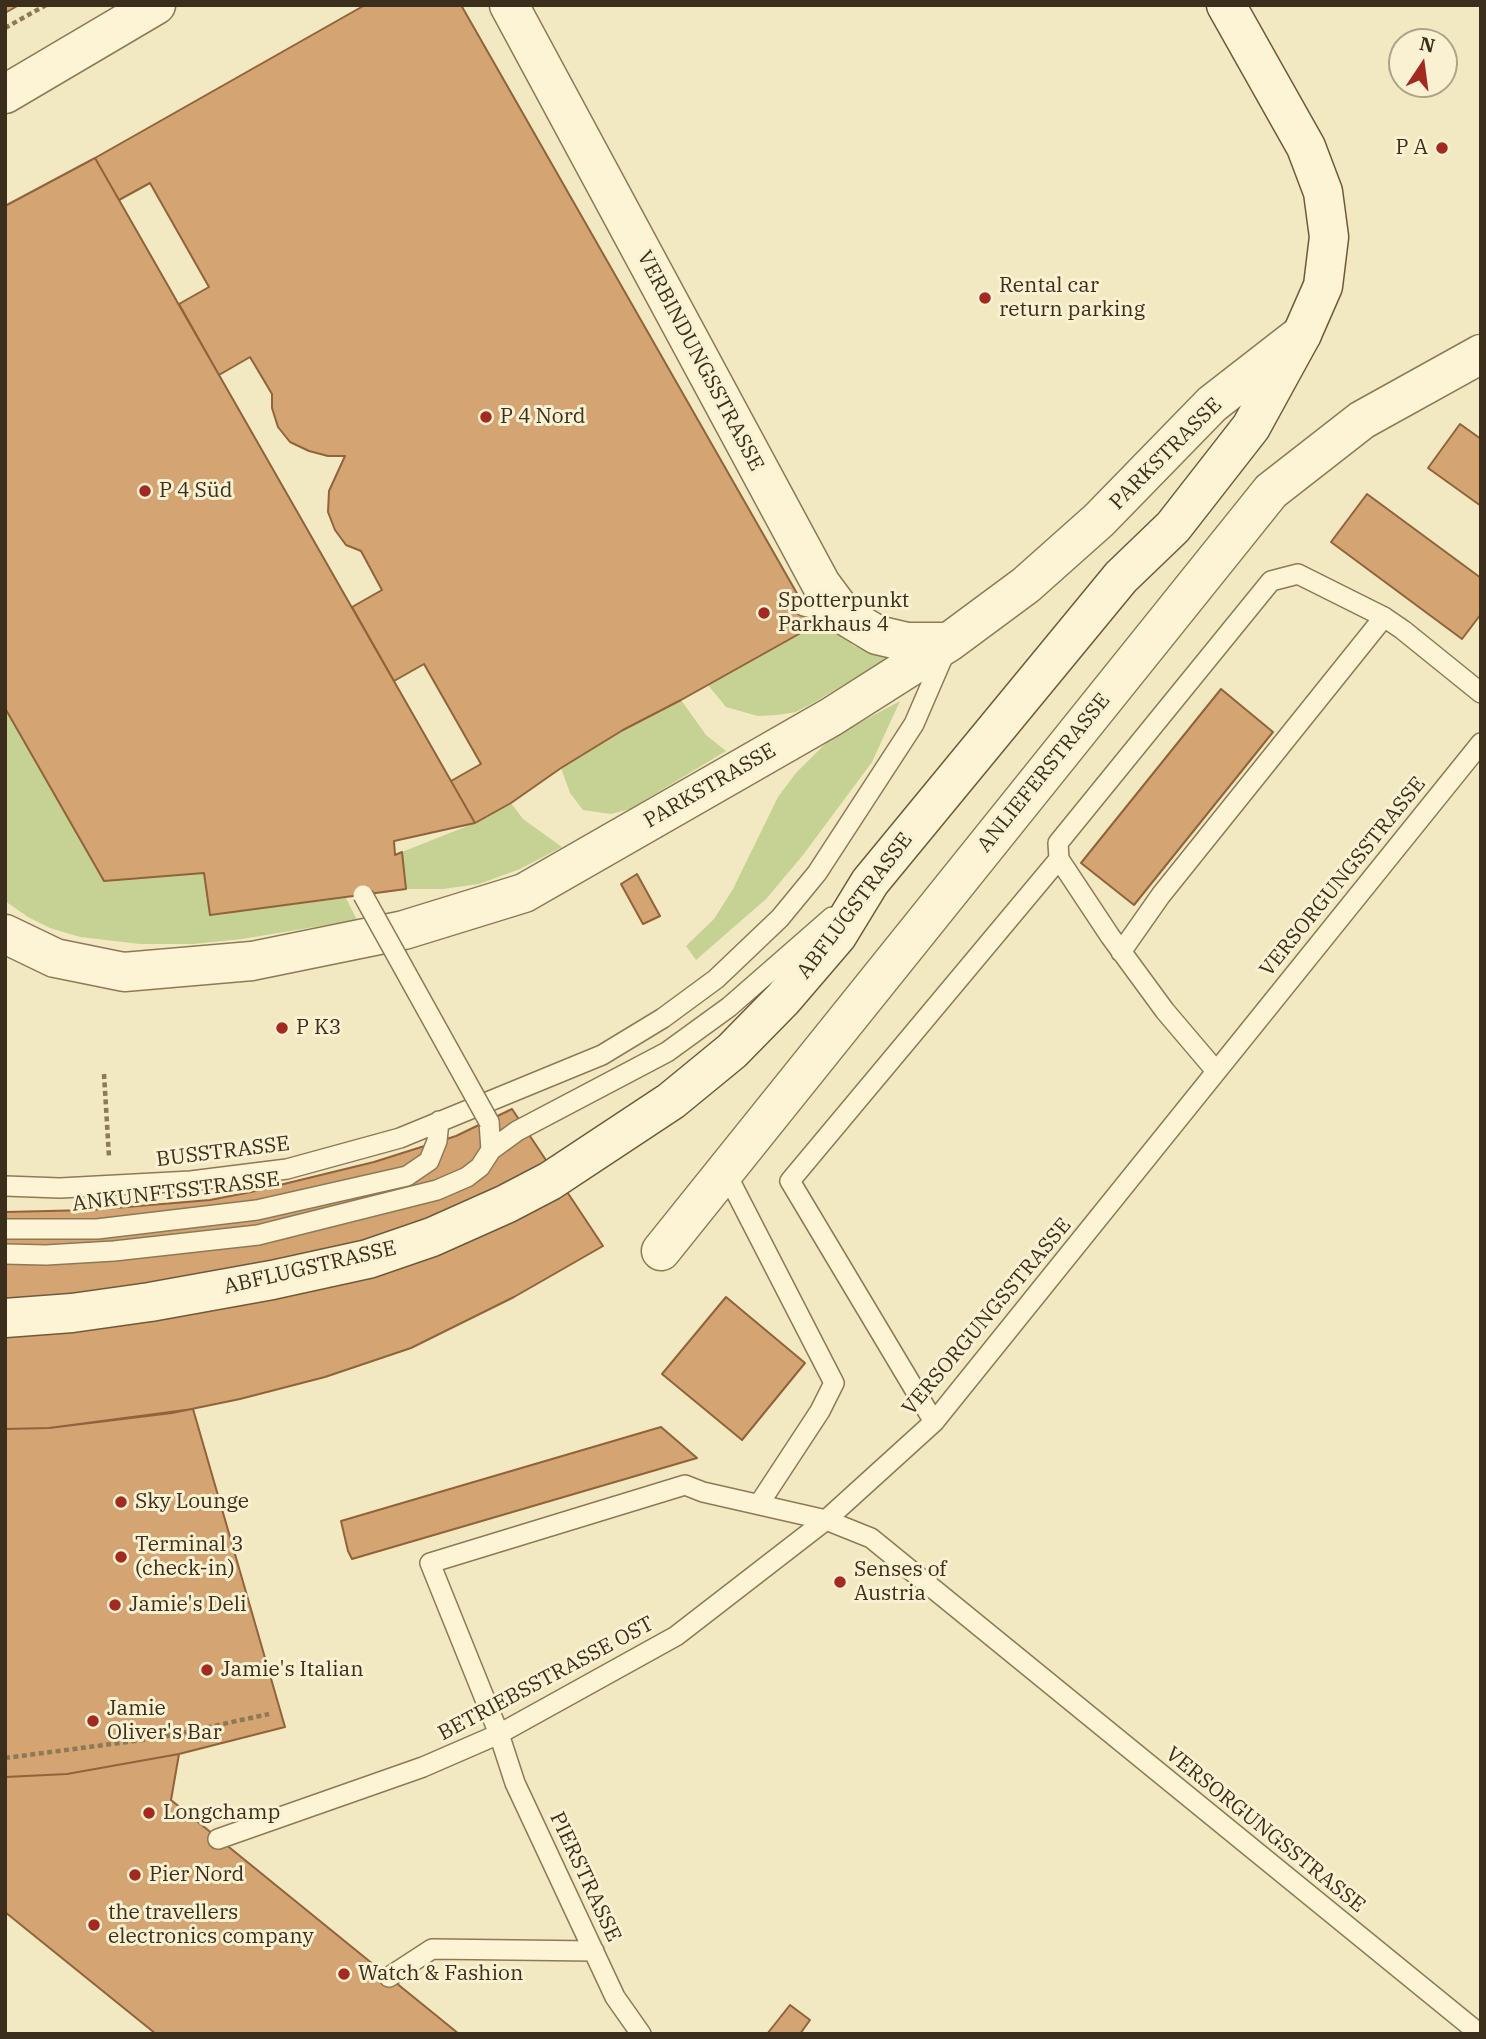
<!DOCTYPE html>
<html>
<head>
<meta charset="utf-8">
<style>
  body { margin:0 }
  #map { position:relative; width:1486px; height:2039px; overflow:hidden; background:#f2e8c1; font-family:"IBM Plex Serif",serif }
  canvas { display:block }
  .frame { position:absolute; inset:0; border:7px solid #3c2e1c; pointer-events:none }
  .north { position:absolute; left:1388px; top:28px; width:70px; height:70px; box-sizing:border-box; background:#f9f1d2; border:2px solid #ada389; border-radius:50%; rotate:13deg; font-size:19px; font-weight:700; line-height:28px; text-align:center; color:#3c2e1c }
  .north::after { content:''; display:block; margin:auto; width:24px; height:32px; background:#a32a20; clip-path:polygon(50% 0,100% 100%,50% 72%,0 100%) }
</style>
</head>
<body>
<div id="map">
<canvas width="1486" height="2039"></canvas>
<div class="frame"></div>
<div class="north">N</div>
</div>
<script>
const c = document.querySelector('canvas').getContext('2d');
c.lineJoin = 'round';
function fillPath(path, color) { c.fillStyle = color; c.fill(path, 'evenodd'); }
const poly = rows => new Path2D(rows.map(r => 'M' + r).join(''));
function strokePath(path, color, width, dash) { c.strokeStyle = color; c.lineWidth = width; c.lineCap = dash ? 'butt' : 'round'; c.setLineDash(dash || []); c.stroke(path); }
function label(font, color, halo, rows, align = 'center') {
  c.font = font + ' "IBM Plex Serif",serif'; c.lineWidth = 6; c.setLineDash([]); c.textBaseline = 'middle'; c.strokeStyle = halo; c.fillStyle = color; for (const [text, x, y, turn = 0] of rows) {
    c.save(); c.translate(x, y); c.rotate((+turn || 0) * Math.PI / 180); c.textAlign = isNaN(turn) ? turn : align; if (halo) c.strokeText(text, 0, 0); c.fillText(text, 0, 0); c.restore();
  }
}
const green = poly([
  [815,625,840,634,854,646,887,659,811,704,796,712,777,715,758,716,726,707,708,685],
  [681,700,706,735,726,751,630,809,611,814,583,810,570,793,561,768,623,730],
  [900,701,872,762,803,855,766,899,696,960,686,946,714,919,733,889,778,797,796,773,830,739],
  [5,708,104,881,204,873,210,915,346,898,357,920,242,939,193,944,140,944,80,937,50,928,28,917,5,901],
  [511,803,523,819,562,847,520,869,479,884,443,889,406,889,402,852,475,823]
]);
const building = poly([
  [5,5,19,5,5,13,5,5],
  [365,5,461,5,815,625,681,700,623,730,561,768,511,803,475,823,451,781,481,764,424,664,394,681,352,607,382,590,361,551,346,545,335,530,328,512,329,491,345,456,328,456,309,451,290,442,278,427,272,408,272,394,250,357,219,375,179,304,209,287,150,183,119,200,95,158,365,5],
  [95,158,475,823,394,841,395,855,402,852,406,889,210,915,204,873,104,881,5,708,5,206,95,158],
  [1460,424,1481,439,1481,506,1428,468,1460,424],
  [1367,494,1481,578,1481,614,1462,639,1331,542,1367,494],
  [1221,689,1273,732,1134,905,1081,863,1221,689],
  [637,874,660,916,643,924,621,884,637,874],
  [512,1109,603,1246,514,1297,411,1348,325,1377,240,1399,172,1413,49,1428,5,1429,5,1212,91,1210,210,1200,251,1192,374,1162,456,1136,512,1109],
  [726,1297,805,1363,742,1440,662,1374,726,1297],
  [193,1409,285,1727,179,1754,67,1774,5,1777,5,1429,49,1428,193,1409],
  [661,1427,697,1458,352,1559,348,1551,341,1521,661,1427],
  [179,1754,171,1800,459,2034,156,2034,5,1912,5,1777,67,1774,179,1754],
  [790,2005,810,2020,800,2034,767,2034,790,2005]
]);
const path = poly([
  [5,28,46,5],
  [104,1074,109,1157],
  [5,1758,158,1738,269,1714]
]);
const lane = poly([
  [804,606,841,615],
  [1121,952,1161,895,1384,617],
  [1216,1071,1165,1011,1110,936,1059,859,1058,843,1271,581,1298,574,1384,617,1403,630,1481,693],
  [491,1150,517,1131,667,1052,729,1007,832,917],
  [725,1171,834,1383,820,1411,759,1504],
  [5,1186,60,1188,191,1181,287,1169,400,1138,602,1055,663,1018,716,979,780,918,817,873,914,724,946,650],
  [5,1229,97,1229,257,1210,407,1176,429,1161,437,1141,439,1121],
  [5,1254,46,1255,114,1251,258,1235,437,1190,467,1177,480,1167,491,1150,489,1122],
  [934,1422,790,1181,1059,859],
  [218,1839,423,1767,499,1734,676,1636,826,1520],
  [389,1977,432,1949,594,1951],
  [641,2034,615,1997,515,1783,499,1734,430,1563,685,1485,703,1492,826,1520],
  [1480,2034,871,1538,826,1520,934,1422,1481,743]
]);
const street = poly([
  [509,5,821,584,844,615,877,635,907,642,949,642],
  [5,94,156,5],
  [5,934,55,958,124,972,252,961,404,930,524,893,831,717,949,642,1026,585,1099,520,1212,404,1302,334],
  [661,1251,1271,491,1362,420,1481,354]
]);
const secondary = poly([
  [5,1318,72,1313,150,1302,272,1280,368,1259,432,1237,506,1204,550,1181,671,1101,732,1051,783,999,837,936,870,882,1121,577,1173,527,1251,427,1302,334,1323,286,1329,237,1323,192,1306,147,1226,5]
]);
const laneBridge = poly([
  [363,895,489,1122]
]);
const markers = [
  [1442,148,7,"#a32a20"],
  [985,298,7,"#a32a20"],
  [486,417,7,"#a32a20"],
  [145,491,7,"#a32a20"],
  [764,613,7,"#a32a20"],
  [282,1028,7,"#a32a20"],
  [121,1502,7,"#a32a20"],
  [121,1557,7,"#a32a20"],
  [840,1582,7,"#a32a20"],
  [115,1605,7,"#a32a20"],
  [207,1670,7,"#a32a20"],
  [93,1721,7,"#a32a20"],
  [149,1813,7,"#a32a20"],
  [135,1875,7,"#a32a20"],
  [94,1925,7,"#a32a20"],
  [344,1974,7,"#a32a20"]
];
const poiNames = [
  ["P A",1428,148,"right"],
  ["Rental car",999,286],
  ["return parking",999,310],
  ["P 4 Nord",500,417],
  ["P 4 Süd",159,491],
  ["Spotterpunkt",778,601],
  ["Parkhaus 4",778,625],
  ["P K3",296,1028],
  ["Sky Lounge",135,1502],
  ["Terminal 3",135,1545],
  ["(check-in)",135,1569],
  ["Senses of",854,1570],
  ["Austria",854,1594],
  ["Jamie's Deli",129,1605],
  ["Jamie's Italian",221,1670],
  ["Jamie",107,1709],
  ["Oliver's Bar",107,1733],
  ["Longchamp",163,1813],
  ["Pier Nord",149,1875],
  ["the travellers",108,1913],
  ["electronics company",108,1937],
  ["Watch & Fashion",358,1974]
];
const streetNames = [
  ["VERBINDUNGSSTRASSE",700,361,62],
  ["PARKSTRASSE",1166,454,-45],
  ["ANLIEFERSTRASSE",1044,773,-51],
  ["PARKSTRASSE",710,786,-30],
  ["VERSORGUNGSSTRASSE",1343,877,-51],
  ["ABFLUGSTRASSE",855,906,-53],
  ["BUSSTRASSE",223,1152,-7],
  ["ANKUNFTSSTRASSE",176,1192,-7],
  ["ABFLUGSTRASSE",310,1268,-13],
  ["VERSORGUNGSSTRASSE",987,1317,-50],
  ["BETRIEBSSTRASSE OST",546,1679,-28],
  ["VERSORGUNGSSTRASSE",1265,1830,39],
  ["PIERSTRASSE",585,1877,65]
];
fillPath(green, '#c5d294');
fillPath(building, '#d4a473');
strokePath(building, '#90633a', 2);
strokePath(lane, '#8e7956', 22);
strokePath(street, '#8e7956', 41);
strokePath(secondary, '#70593a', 41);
strokePath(path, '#8e7956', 4.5, [5, 3.5]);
strokePath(lane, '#fcf4d5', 19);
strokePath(street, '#fcf4d5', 38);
strokePath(secondary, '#fcf4d5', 38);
strokePath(laneBridge, '#8e7956', 22, []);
strokePath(laneBridge, '#fcf4d5', 19);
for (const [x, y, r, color] of markers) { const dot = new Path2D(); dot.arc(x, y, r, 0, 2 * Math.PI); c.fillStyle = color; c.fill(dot); strokePath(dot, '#f9f1d2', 2.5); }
label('21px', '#3c2e1c', '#f9f1d2', poiNames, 'left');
label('21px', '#3c2e1c', '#f9f1d2', streetNames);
</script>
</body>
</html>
